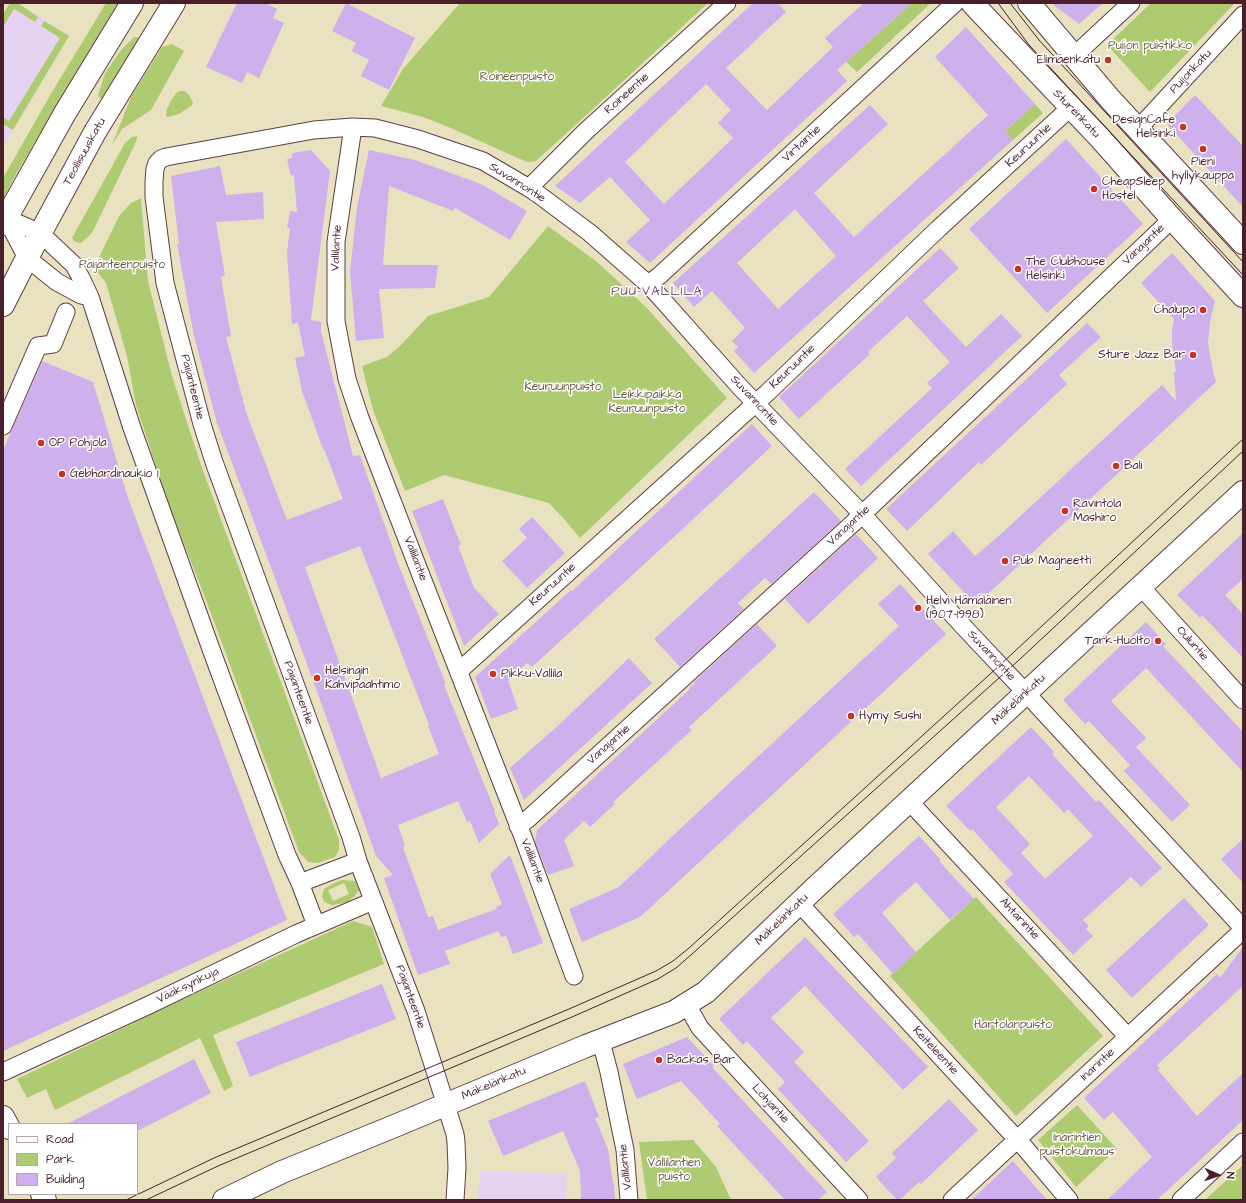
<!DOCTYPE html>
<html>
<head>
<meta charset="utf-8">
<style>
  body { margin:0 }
  #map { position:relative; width:1246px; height:1203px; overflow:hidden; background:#e9e2c1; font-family:"Architects Daughter",sans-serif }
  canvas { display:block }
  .frame { position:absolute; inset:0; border:4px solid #4a1f2b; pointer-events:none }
  .legend { position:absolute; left:8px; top:1123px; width:130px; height:72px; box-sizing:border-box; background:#fff; border:1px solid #b7a5aa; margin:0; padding:5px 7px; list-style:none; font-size:12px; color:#4a1f2b }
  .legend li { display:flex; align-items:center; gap:8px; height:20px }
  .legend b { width:20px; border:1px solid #b7a5aa }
  .north { position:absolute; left:1198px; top:1155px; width:40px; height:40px; -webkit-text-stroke:3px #fff; paint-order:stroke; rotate:92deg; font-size:11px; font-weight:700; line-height:16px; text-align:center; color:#4a1f2b }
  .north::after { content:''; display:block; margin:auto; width:14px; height:18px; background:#4a1f2b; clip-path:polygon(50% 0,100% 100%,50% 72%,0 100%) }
</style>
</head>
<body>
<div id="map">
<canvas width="1246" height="1203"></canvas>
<div class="frame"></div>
<ul class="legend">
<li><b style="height:5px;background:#fff"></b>Road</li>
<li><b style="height:11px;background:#aecb72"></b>Park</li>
<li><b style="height:11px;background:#ceb0ed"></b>Building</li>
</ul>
<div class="north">N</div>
</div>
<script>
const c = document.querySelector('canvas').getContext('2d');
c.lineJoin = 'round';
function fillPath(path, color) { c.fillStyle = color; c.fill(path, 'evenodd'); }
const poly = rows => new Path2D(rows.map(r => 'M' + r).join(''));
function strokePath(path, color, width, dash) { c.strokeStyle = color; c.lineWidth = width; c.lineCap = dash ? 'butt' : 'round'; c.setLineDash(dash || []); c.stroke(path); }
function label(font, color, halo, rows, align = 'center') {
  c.font = font + ' "Architects Daughter",sans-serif'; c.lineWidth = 3; c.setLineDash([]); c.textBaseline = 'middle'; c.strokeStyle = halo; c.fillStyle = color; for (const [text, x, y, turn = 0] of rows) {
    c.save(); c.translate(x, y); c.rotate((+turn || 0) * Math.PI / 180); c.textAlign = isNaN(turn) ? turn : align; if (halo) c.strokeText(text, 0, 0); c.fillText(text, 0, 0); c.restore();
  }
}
const built = poly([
  [10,3,18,3,69,36,3,147,3,14],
  [480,1171,567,1174,566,1200,478,1200]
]);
const green = poly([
  [10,3,18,3,38,17,35,22,14,9,3,27,3,14],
  [106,3,119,3,76,73,16,174,3,199,3,178,52,92],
  [460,3,708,3,581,120,536,161,527,162,446,126,423,117,381,106,403,69],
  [912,3,931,3,857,72,846,62],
  [1151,3,1235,3,1150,92,1107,45],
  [44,21,69,36,13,130,3,124,3,117,9,121,60,38,41,26],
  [134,37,137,37,139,39,138,42,103,99,100,98,98,96,105,73,121,50],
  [172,44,184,51,151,110,122,129,112,145,131,97,162,47],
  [180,91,185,91,189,95,193,103,191,106,179,114,167,117,166,115,167,109,172,99,177,92],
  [1035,104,1043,113,1013,140,1005,131],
  [137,136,137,139,133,148,92,233,81,243,75,242,72,238,125,143,132,137],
  [141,198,148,281,172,376,201,465,339,840,339,850,335,857,318,863,308,862,299,852,206,600,169,506,136,405,127,356,106,283,94,268,119,216,131,203],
  [548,226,596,261,647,308,727,398,580,538,564,519,549,503,444,475,405,491,373,410,362,366,387,357,400,346,428,316,489,297],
  [342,880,355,881,359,890,354,897,347,902,339,904,332,905,324,902,322,896,324,889,332,884],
  [344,883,349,894,333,901,328,890],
  [976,897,1103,1036,1016,1116,890,976],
  [353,921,372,927,384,964,213,1035,233,1086,224,1091,200,1038,55,1110,46,1089,27,1098,17,1079,192,995],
  [1077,1105,1117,1149,1076,1187,1038,1140],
  [693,1140,716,1167,731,1200,647,1200,639,1142],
  [1243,1165,1243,1200,1205,1200]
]);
const building = poly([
  [237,3,266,3,277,9,273,18,284,23,259,78,247,72,242,83,206,67],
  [346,3,415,38,389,90,361,76,369,60,352,51,356,43,332,31],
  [753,3,778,3,786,12,726,68,767,110,833,47,825,38,864,3,912,3,837,70,847,81,650,263,626,242,650,220,610,177,580,203,555,186],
  [706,84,731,110,718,123,733,138,664,204,625,162],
  [1051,3,1103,3,1079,24],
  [966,27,1035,104,1005,131,1013,140,754,373,734,351,738,347,732,341,745,328,712,291,694,307,673,283,870,105,888,124,814,193,854,237,988,115,935,57],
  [795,209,836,256,778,309,737,263],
  [1195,95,1243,146,1243,207,1167,124],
  [1066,139,1143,224,1047,313,969,229],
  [311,150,330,171,311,320,321,322,321,331,353,456,360,455,399,566,446,684,444,685,495,811,494,811,499,824,479,843,470,821,467,822,458,801,398,825,405,846,403,847,428,917,433,916,438,930,497,909,496,907,502,904,490,874,510,855,543,943,513,954,506,936,501,937,498,931,445,951,450,964,418,975,384,878,393,875,376,856,314,683,217,423,194,336,177,244,179,244,171,176,220,166,226,195,263,192,264,219,216,222,225,276,221,277,231,336,226,337,247,415,287,520,343,499,324,449,323,449,302,391,295,358,305,356,298,323,292,324,287,252,290,228,287,228,290,211,297,212,294,175,291,176,287,159,292,158,292,153],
  [360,546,429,725,428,726,439,754,381,778,305,567],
  [369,150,415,160,481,184,527,211,510,240,455,208,453,211,389,186,383,265,438,265,435,288,379,289,384,338,356,341,350,272,357,207],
  [940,248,959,268,923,301,966,347,1001,314,1022,336,861,486,845,469,932,388,927,383,950,362,907,316,868,352,870,354,799,419,779,397],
  [1172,253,1215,301,1210,322,1208,343,1213,372,1216,382,976,605,928,554,953,531,975,556,1002,533,1162,385,1176,401,1174,373,1176,371,1172,345,1172,330,1174,319,1141,283],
  [1087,323,1101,337,1059,375,1067,384,981,465,979,462,907,531,886,509],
  [42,361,93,382,128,498,287,920,3,1051,3,450],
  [752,424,772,446,676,535,532,667,527,663,508,680,518,709,491,719,475,677,571,590,572,591],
  [814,492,841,521,771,584,765,578,738,603,744,609,680,667,654,639],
  [443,499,461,545,458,546,474,588,499,614,464,646,412,511],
  [532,517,565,553,527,588,502,561,527,538,519,529],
  [1243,533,1243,579,1225,595,1243,614,1243,658,1202,615,1200,618,1177,595],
  [856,534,878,558,808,624,785,599],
  [900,584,946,634,640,917,582,942,569,909,619,887,697,813,899,626,878,604],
  [1146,622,1166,644,1163,646,1243,732,1243,772,1146,668,1111,701,1146,738,1136,747,1190,805,1172,822,1124,771,1130,765,1089,721,1085,724,1063,700],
  [757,624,777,646,689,727,692,730,613,802,615,804,590,827,584,821,564,840,574,866,548,875,535,842,537,830,690,689,689,688,695,683,694,682],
  [629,658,652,683,524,800,510,768,562,722],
  [1031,727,1054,752,1052,754,1096,802,1099,800,1162,868,1141,887,1131,877,1083,920,1089,926,1086,929,1093,936,1073,955,1004,882,1013,874,972,829,970,831,946,806],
  [1029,776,1064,813,1068,809,1093,836,1045,879,1021,853,1030,844,996,807],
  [919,836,941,860,939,861,974,899,950,920,916,882,882,913,916,952,893,974,858,934,854,937,833,914],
  [1243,839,1243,883,1221,859],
  [1184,898,1209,925,1132,998,1106,970],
  [805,937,928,1067,903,1090,805,986,771,1018,804,1052,794,1062,869,1141,846,1162,778,1089,785,1082,747,1041,743,1045,719,1019],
  [1243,947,1243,986,1157,1065,1160,1068,1158,1070,1197,1116,1243,1073,1243,1120,1157,1200,1107,1200,1152,1157,1113,1112,1104,1120,1084,1098,1217,974,1220,978],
  [382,984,396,1019,250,1077,236,1042],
  [687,1037,714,1066,712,1067,827,1192,818,1200,785,1200,717,1126,720,1124,681,1081,637,1099,623,1064],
  [194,1059,211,1093,171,1114,137,1131,137,1124,67,1124],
  [585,1081,599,1117,595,1118,608,1149,613,1183,614,1183,615,1200,581,1200,580,1171,563,1131,503,1156,488,1121],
  [949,1099,978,1130,921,1184,919,1182,900,1200,897,1200,876,1177,896,1158,892,1153],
  [1013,1161,1047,1200,971,1200]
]);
const street = poly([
  [1074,56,1131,3],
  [353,127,336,242,336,321,347,379,360,418,415,560,523,837,574,976],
  [1138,129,1243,15],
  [529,188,587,130,727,3],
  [6,218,40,233,74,265,81,278,90,297,132,428,211,649,287,855,300,883,316,925],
  [6,218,27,258,57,282,81,295,90,297],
  [648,284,659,276,955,3],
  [3,426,38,346,53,344,66,312],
  [1141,587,1243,700],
  [459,671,767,393,938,229,1070,108],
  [909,801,1128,1037],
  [518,826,528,819,851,525,1172,219],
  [300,883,358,861],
  [799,903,1025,1148,1069,1200],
  [687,1005,700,1028,859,1200],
  [601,1041,609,1072,625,1150,629,1200],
  [3,1072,149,1005,296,934,373,901],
  [455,1200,457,1168,456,1142,455,1134,416,1011,358,861,351,837,214,462,202,424,165,283,154,197,154,181,155,169,157,163,161,159,166,157,314,130,353,127,375,128,418,139,483,161,529,188,542,197,590,233,648,284,659,296,739,386,862,514,962,625,1026,693,1243,928],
  [952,1200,1243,930],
  [1181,1200,1243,1142]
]);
const primary = poly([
  [972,3,1100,138,1172,219,1243,296],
  [1029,3,1110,99,1243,243],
  [3,224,65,113,132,3],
  [3,305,27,258,95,132,174,3],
  [3,1117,9,1128],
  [42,1194,45,1200],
  [224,1200,282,1172,309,1161,397,1125,586,1046,674,1012,706,992,815,888,1243,492]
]);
const tram = poly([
  [998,3,1029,45,1243,275],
  [1010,3,1039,40,1243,262],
  [126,1200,214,1158,569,1009,656,971,673,961,689,948,1000,665,1243,439],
  [146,1200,218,1166,572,1017,658,979,676,968,692,954,1019,660,1243,451]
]);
const markers = [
  [1108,60,4,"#c8321e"],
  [1183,127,4,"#c8321e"],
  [1203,149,4,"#c8321e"],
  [1094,189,4,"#c8321e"],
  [1018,269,4,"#c8321e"],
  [1203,310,4,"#c8321e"],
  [1193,355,4,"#c8321e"],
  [41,443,4,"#c8321e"],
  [1116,466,4,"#c8321e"],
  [62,474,4,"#c8321e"],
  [1065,511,4,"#c8321e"],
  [1005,561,4,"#c8321e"],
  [918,608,4,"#c8321e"],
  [1158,641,4,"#c8321e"],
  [493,674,4,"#c8321e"],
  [317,678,4,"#c8321e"],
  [851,716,4,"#c8321e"],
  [659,1060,4,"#c8321e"]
];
const parkNames = [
  ["Puijon puistikko",1150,46],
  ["Roineenpuisto",517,77],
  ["Päijänteenpuisto",122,265],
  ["Keuruunpuisto",563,387],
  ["Leikkipaikka",647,395],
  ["Keuruunpuisto",647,409],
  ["Hartolanpuisto",1013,1025],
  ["Inarintien",1077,1138],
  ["puistokulmaus",1077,1152],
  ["Vallilantien",674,1163],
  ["puisto",674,1177]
];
const poiNames = [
  ["Elimäenkatu",1100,60,"right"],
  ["DesignCafe",1175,120,"right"],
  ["Helsinki",1175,134,"right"],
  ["Pieni",1203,162,"center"],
  ["hyllykauppa",1203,176,"center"],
  ["CheapSleep",1102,182],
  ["Hostel",1102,196],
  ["The Clubhouse",1026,262],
  ["Helsinki",1026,276],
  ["Chalupa",1195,310,"right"],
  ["Sture Jazz Bar",1185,355,"right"],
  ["OP Pohjola",49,443],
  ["Bali",1124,466],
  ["Gebhardinaukio 1",70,474],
  ["Ravintola",1073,504],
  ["Mashiro",1073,518],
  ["Pub Magneetti",1013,561],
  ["Helvi Hämäläinen",926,601],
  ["(1907–1998)",926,615],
  ["Tark-Huolto",1150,641,"right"],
  ["Helsingin",325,671],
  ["Kahvipaahtimo",325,685],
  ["Pikku-Vallila",501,674],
  ["Hymy Sushi",859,716],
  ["Backas Bar",667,1060]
];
const streetNames = [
  ["Puijonkatu",1191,72,-47],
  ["Roineentie",627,94,-42],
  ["Sturenkatu",1076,114,46],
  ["Virtaintie",802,144,-43],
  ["Keuruuntie",1029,146,-43],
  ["Teollisuuskatu",85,152,-61],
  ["Suvannontie",517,183,32],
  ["Vanajantie",1144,245,-44],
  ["Vallilantie",337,248,-87],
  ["Keuruuntie",793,367,-44],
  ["Päijänteentie",192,387,76],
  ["Suvannontie",754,401,47],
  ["Vanajantie",849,526,-43],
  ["Vallilantie",415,559,69],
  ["Keuruuntie",553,585,-42],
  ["Ouluntie",1192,644,48],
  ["Suvannontie",991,656,47],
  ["Päijänteentie",298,693,70],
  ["Mäkelänkatu",1019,700,-43],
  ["Vanajantie",609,745,-42],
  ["Vallilantie",532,861,69],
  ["Ähtärintie",1019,919,47],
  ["Mäkelänkatu",782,920,-44],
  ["Vääksynkuja",188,986,-26],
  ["Päijänteentie",410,997,70],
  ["Keiteleentie",935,1051,47],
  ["Inarintie",1098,1065,-43],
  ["Mäkelänkatu",494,1084,-23],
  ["Lohjantie",770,1104,47],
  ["Vallilantie",626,1167,-96]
];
const neighbourhoodNames = [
  ["PUU-VALLILA",657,292]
];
fillPath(built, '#e5d3f1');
fillPath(green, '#aecb72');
fillPath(building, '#ceb0ed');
strokePath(street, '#623c42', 19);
strokePath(primary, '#623c42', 24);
strokePath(street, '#fff', 17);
strokePath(primary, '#fff', 22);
strokePath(tram, '#4a1f2b', 1);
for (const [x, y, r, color] of markers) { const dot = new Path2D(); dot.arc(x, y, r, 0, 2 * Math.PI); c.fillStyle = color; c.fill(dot); strokePath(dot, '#fff', 1.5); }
label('12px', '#6d5b44', '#fff', parkNames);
label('12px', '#4a1f2b', '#fff', poiNames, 'left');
label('12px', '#4a1f2b', '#fff', streetNames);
c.letterSpacing = '1px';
label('13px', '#78526f', '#fff', neighbourhoodNames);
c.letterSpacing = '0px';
</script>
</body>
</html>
